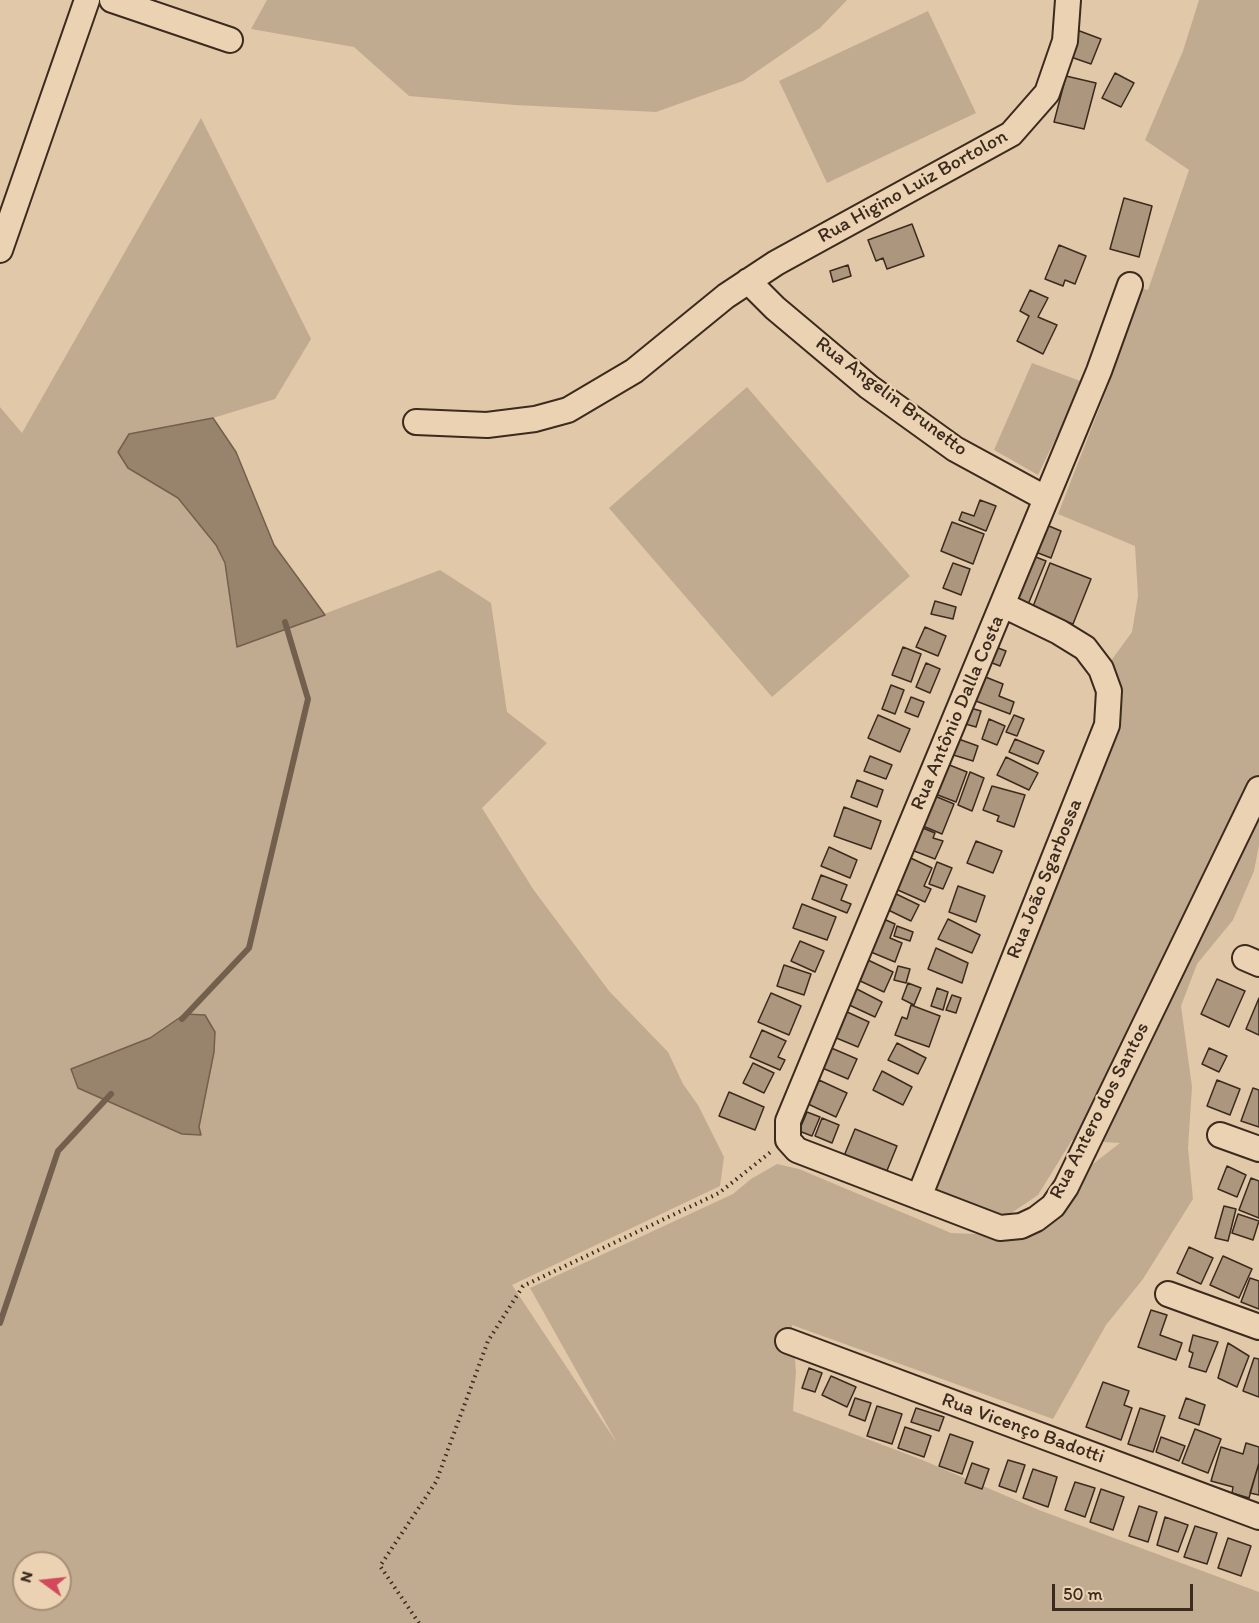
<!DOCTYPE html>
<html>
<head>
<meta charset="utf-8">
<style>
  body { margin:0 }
  #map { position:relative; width:1259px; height:1623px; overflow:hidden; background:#e0c8a9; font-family:Itim,sans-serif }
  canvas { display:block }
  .north { position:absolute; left:12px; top:1551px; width:60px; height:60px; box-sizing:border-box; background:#ead2b2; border:2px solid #a48f77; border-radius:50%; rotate:285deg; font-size:16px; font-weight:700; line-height:24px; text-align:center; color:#3b2a1e }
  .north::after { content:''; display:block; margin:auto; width:21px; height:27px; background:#d1495b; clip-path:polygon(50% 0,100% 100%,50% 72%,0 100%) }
  .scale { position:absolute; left:1052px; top:1584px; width:141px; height:27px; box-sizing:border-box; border:3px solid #3b2a1e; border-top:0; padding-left:8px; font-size:18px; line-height:21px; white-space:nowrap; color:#3b2a1e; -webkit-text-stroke:4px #ead2b2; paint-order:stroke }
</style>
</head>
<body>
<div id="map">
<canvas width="1259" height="1623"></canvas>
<div class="north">N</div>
<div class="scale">50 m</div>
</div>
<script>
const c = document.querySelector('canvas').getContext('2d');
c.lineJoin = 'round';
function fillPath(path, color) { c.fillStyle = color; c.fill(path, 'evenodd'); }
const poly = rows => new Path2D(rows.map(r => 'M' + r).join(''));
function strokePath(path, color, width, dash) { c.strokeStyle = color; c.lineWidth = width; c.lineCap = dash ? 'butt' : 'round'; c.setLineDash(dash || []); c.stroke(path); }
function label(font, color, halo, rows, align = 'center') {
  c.font = font + ' Itim,sans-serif'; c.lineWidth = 4.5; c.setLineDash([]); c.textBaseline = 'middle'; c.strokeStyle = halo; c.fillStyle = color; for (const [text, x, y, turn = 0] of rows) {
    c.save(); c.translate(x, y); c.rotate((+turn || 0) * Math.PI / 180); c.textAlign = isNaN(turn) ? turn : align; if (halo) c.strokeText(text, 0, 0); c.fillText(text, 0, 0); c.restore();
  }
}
const green = poly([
  [267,0,847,0,820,28,743,81,656,112,515,105,409,96,354,47,251,29],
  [1199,0,1259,0,1259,845,1254,871,1233,920,1197,964,1181,1006,1192,1087,1188,1148,1193,1199,1143,1279,1106,1325,1053,1419,792,1325,796,1372,793,1411,920,1459,1039,1510,1259,1592,1259,1623,0,1623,0,407,22,433,201,118,311,339,275,399,213,418,129,468,178,498,216,545,225,563,237,647,440,570,491,603,507,712,547,743,482,808,533,889,609,991,668,1052,683,1084,698,1105,724,1157,720,1186,512,1285,617,1443,530,1288,733,1194,751,1179,777,1164,799,1169,951,1233,1001,1235,1120,1143,1072,1140,1038,1195,1001,1220,926,1204,1104,764,1105,669,1132,632,1138,596,1135,546,1058,514,1108,386,1137,287,1148,290,1189,170,1145,140,1183,51],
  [24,1563,60,1563,60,1599,24,1599],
  [928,11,976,113,827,183,779,81],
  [1032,363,1083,382,1038,475,994,450],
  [747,387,910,576,772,697,609,508]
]);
const water = poly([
  [213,418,236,452,274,545,325,615,237,647,225,563,216,545,178,498,128,468,118,452,129,434,213,418],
  [185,1014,205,1015,215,1032,214,1052,199,1127,201,1135,182,1134,78,1088,71,1069,150,1038,185,1014]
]);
const stream = poly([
  [182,1019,249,948,308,699,285,622],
  [0,1323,58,1151,111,1094]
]);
const building = poly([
  [1077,30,1101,39,1091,64,1068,56,1077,30],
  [1115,73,1134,83,1121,107,1102,98,1115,73],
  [1066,76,1096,83,1084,129,1054,122,1066,76],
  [1124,198,1152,206,1139,257,1110,249,1124,198],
  [912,224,924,256,887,269,883,258,876,261,868,240,912,224],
  [1059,245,1086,256,1075,284,1065,280,1063,286,1045,279,1059,245],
  [848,265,851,276,833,282,830,271,848,265],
  [1030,290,1048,298,1038,317,1057,325,1043,354,1017,341,1029,316,1020,311,1030,290],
  [980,500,996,506,986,531,959,520,962,512,974,516,980,500],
  [952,522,984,534,973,564,941,551,952,522],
  [1044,524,1061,531,1051,558,1033,551,1044,524],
  [1028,554,1046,561,1027,607,1009,600,1028,554],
  [953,563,970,569,961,595,943,588,953,563],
  [1050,563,1091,579,1073,624,1032,609,1050,563],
  [935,601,956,607,953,619,931,614,935,601],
  [925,627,946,636,938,656,916,647,925,627],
  [993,646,1006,651,1000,666,987,661,993,646],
  [903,647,921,654,911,682,892,675,903,647],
  [926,663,940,669,930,693,916,687,926,663],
  [978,674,1003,684,999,696,1014,702,1010,714,968,698,978,674],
  [891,685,904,690,895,714,882,709,891,685],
  [911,697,924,702,918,717,905,712,911,697],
  [967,707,981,711,976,727,962,723,967,707],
  [878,715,910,729,900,752,868,738,878,715],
  [1014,715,1024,719,1017,736,1006,732,1014,715],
  [989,719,1005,726,997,745,982,739,989,719],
  [953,737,978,746,973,761,947,753,953,737],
  [1015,739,1044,751,1038,764,1009,752,1015,739],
  [870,756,892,765,886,779,864,771,870,756],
  [1006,757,1038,773,1029,790,997,775,1006,757],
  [942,762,967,772,956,802,930,792,942,762],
  [970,772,984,778,972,811,958,805,970,772],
  [857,780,883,790,877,807,851,797,857,780],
  [992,786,1025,795,1014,827,997,821,999,816,983,810,992,786],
  [930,794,954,804,942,834,918,824,930,794],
  [844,807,881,821,871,849,834,836,844,807],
  [918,826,935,833,933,838,943,841,935,859,909,849,918,826],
  [976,841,1002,851,993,873,967,863,976,841],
  [829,847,857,860,850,878,821,866,829,847],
  [902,854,932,868,924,886,931,889,925,902,891,887,902,854],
  [937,862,952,868,943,889,929,884,937,862],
  [821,875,847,885,841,900,851,904,847,913,812,899,821,875],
  [958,886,985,896,976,922,949,912,958,886],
  [890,891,919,905,911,921,882,907,890,891],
  [802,904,836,917,827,940,793,928,802,904],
  [879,917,895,924,890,938,902,943,895,962,866,950,879,917],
  [948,919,980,935,972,953,938,939,948,919],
  [897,926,913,932,910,941,894,936,897,926],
  [800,941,824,951,815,972,791,961,800,941],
  [936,948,968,963,962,983,928,969,936,948],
  [868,960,893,972,884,992,858,980,868,960],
  [784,965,811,974,804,995,777,986,784,965],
  [898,966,910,969,906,983,894,980,898,966],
  [1217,979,1245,991,1229,1027,1201,1014,1217,979],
  [908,983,921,988,914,1005,902,999,908,983],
  [853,987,882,1002,875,1017,845,1003,853,987],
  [937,988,948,992,943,1010,931,1006,937,988],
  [771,993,801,1006,789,1035,758,1022,771,993],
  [952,995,961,998,956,1013,946,1010,952,995],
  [1259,998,1259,1035,1246,1029,1259,998],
  [911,1005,940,1016,929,1047,895,1035,902,1017,907,1019,911,1005],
  [845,1011,869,1022,858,1047,834,1037,845,1011],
  [762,1030,786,1041,778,1057,785,1060,780,1070,750,1057,762,1030],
  [897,1043,926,1058,918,1074,888,1060,897,1043],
  [829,1047,857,1059,848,1079,820,1067,829,1047],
  [1209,1048,1227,1056,1219,1072,1202,1064,1209,1048],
  [753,1063,774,1073,764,1093,743,1083,753,1063],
  [882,1071,912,1087,903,1105,873,1090,882,1071],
  [819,1080,847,1093,836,1117,808,1104,819,1080],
  [1217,1080,1240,1089,1230,1115,1207,1106,1217,1080],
  [1253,1088,1259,1090,1259,1127,1241,1121,1253,1088],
  [729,1092,764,1107,755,1130,719,1116,729,1092],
  [807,1112,820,1117,812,1136,799,1131,807,1112],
  [822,1118,839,1125,832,1143,815,1136,822,1118],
  [855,1129,897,1146,886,1173,844,1156,855,1129],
  [1227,1166,1246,1175,1237,1197,1218,1189,1227,1166],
  [1251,1178,1259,1181,1259,1218,1239,1210,1251,1178],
  [1224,1206,1236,1209,1228,1241,1215,1238,1224,1206],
  [1238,1214,1259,1221,1253,1240,1232,1233,1238,1214],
  [1189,1247,1213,1258,1201,1284,1177,1273,1189,1247],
  [1223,1256,1252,1269,1239,1298,1210,1285,1223,1256],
  [1250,1278,1259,1281,1259,1309,1241,1302,1250,1278],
  [1151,1310,1167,1315,1160,1335,1182,1343,1176,1360,1138,1347,1151,1310],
  [1193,1335,1218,1342,1206,1372,1189,1367,1193,1353,1189,1351,1193,1335],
  [1228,1343,1249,1356,1237,1387,1218,1378,1228,1343],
  [1254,1358,1259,1359,1259,1397,1243,1391,1254,1358],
  [809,1368,822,1373,815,1392,802,1388,809,1368],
  [831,1376,856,1387,847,1407,822,1395,831,1376],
  [1103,1382,1129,1391,1124,1405,1132,1408,1121,1440,1086,1427,1103,1382],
  [855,1398,871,1403,865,1421,849,1415,855,1398],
  [1186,1398,1205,1405,1199,1425,1179,1418,1186,1398],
  [877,1406,902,1414,892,1444,867,1436,877,1406],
  [916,1408,944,1417,939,1431,911,1422,916,1408],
  [1140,1408,1165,1416,1153,1452,1128,1444,1140,1408],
  [905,1427,931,1436,924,1457,898,1448,905,1427],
  [1195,1429,1221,1439,1208,1473,1182,1463,1195,1429],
  [950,1434,973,1442,962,1474,939,1466,950,1434],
  [1161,1437,1185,1446,1179,1461,1156,1452,1161,1437],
  [1246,1443,1259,1447,1259,1463,1249,1498,1232,1493,1233,1487,1211,1481,1221,1447,1243,1454,1246,1443],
  [1008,1460,1025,1465,1016,1492,999,1486,1008,1460],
  [972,1463,989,1469,982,1489,965,1483,972,1463],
  [1259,1463,1259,1495,1250,1493,1259,1463],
  [1033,1469,1057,1477,1048,1507,1023,1498,1033,1469],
  [1075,1482,1095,1488,1085,1517,1065,1510,1075,1482],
  [1101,1489,1124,1497,1113,1530,1090,1522,1101,1489],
  [1139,1506,1157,1512,1148,1542,1129,1536,1139,1506],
  [1165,1517,1188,1525,1178,1552,1157,1545,1165,1517],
  [1195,1526,1217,1533,1207,1564,1184,1557,1195,1526],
  [1228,1538,1251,1546,1241,1576,1218,1568,1228,1538]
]);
const path = poly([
  [419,1623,380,1566,436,1482,488,1341,523,1286,719,1193,772,1151]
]);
const minor = poly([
  [112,0,230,40],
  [0,250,87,0],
  [748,281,775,308,869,387,955,449,1045,498],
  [1130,285,1099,371,788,1121,788,1140,797,1150,1000,1228,1021,1226,1036,1219,1053,1206,1066,1187,1259,789],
  [416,422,487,425,535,419,568,410,634,371,726,296,776,263,1011,134,1047,93,1065,41,1068,0],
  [1245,958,1259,964],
  [1220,1135,1259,1149],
  [919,1197,1107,725,1109,691,1101,669,1085,648,1059,632,1003,605],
  [1168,1294,1259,1327],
  [788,1341,1259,1517]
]);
const streetNames = [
  ["Rua Higino Luiz Bortolon",913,187,-29],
  ["Rua Angelin Brunetto",891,397,37],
  ["Rua Antônio Dalla Costa",958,713,-67],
  ["Rua João Sgarbossa",1045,879,-68],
  ["Rua Antero dos Santos",1100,1111,-63],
  ["Rua Vicenço Badotti",1023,1429,20]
];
fillPath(green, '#c1ab90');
fillPath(water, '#98836c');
strokePath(water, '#735f4d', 1.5);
strokePath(stream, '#735f4d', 6);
fillPath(building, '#ac977e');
strokePath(building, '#3b2a1e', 1.5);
strokePath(minor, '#3b2a1e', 28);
strokePath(path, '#3b2a1e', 4, [1.5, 4.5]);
strokePath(minor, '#ead2b2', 24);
label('20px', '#3b2a1e', '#ead2b2', streetNames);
</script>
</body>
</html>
